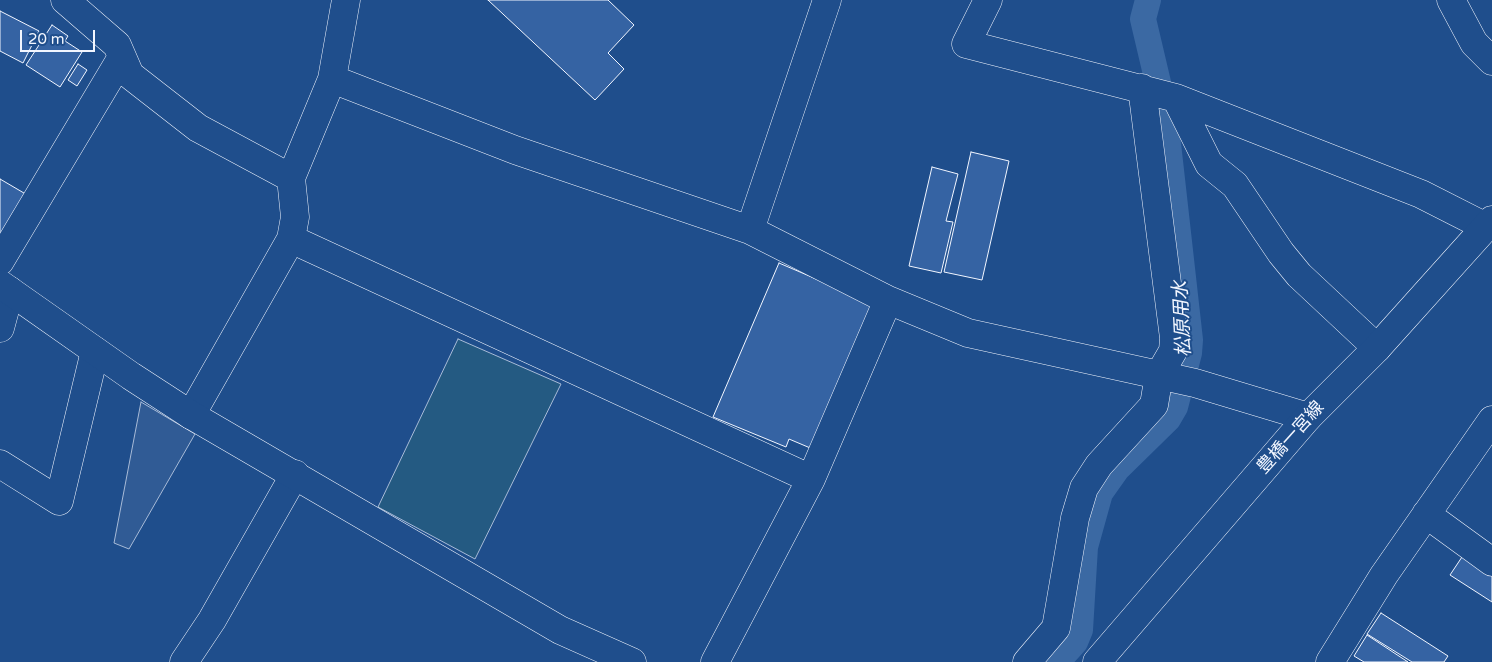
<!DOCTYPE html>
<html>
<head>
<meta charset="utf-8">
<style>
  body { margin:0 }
  #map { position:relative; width:1492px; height:662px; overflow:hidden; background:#1f4e8c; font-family:"Varela Round",sans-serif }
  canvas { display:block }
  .scale { position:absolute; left:20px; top:30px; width:75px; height:22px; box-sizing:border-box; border:2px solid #f2f6ff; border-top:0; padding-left:6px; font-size:15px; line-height:18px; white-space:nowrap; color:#f2f6ff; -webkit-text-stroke:4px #1f4e8c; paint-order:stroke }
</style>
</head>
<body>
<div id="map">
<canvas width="1492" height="662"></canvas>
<div class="scale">20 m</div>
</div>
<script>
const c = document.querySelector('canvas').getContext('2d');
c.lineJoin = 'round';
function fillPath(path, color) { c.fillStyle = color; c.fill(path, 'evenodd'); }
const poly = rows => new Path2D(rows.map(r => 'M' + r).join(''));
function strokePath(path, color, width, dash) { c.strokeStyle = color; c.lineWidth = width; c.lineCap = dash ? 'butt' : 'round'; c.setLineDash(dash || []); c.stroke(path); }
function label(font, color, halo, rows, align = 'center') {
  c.font = font + ' "Varela Round","Noto Sans JP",sans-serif'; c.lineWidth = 4; c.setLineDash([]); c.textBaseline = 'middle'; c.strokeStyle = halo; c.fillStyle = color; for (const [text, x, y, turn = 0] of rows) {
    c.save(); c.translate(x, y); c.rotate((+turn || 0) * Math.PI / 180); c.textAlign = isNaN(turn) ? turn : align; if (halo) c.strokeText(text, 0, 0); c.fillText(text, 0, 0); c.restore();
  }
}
const green = poly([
  [458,339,561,384,475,559,378,507,458,339]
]);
const parking = poly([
  [141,402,195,434,129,549,114,543,141,402]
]);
const canal = poly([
  [1057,662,1075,642,1080,630,1085,547,1100,493,1117,469,1168,419,1175,407,1189,353,1190,340,1164,108,1143,19,1148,0]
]);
const building = poly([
  [488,0,608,0,634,25,608,53,624,69,595,100,488,0],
  [0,11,39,31,23,63,0,51,0,11],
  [52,25,68,36,65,41,82,52,60,87,26,65,52,25],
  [78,64,87,70,77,86,68,80,78,64],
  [971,152,1009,161,982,280,944,272,971,152],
  [932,167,958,174,946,221,953,222,941,273,909,266,932,167],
  [0,179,29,196,0,245,0,179],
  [779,263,877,305,815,450,789,439,786,447,713,417,779,263],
  [1464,554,1492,571,1492,602,1450,575,1464,554],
  [1381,613,1448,656,1444,662,1412,662,1367,634,1381,613],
  [1367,635,1408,662,1364,662,1354,656,1367,635]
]);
const minor = poly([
  [65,0,117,45,130,75,198,128,291,178],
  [988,0,966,44,1176,98,1421,194,1486,227],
  [1451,0,1474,43,1492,61],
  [332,79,515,150,750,230,888,300,968,333,1195,383,1308,417],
  [1176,98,1209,164,1235,185,1281,253,1299,275,1377,348],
  [750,230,827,0],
  [291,239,811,479],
  [0,261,122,57],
  [0,328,10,291],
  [191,415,291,239,295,217,291,178,332,79,346,0],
  [0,464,59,501,95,351],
  [1426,514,1492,562],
  [184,662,212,620,295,474],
  [715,662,811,479,888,300],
  [1027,662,1056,628,1075,518,1084,488,1099,465,1154,405,1159,375,1173,351,1174,338,1142,88],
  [1330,662,1384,575,1492,420]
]);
const major = poly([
  [0,284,131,376,191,415,560,630,632,662],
  [1097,662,1308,417,1377,348,1492,220]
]);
const streetNames = [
  ["豊橋一宮線",1291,438,-48]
];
const waterNames = [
  ["松原用水",1183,319,-93]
];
fillPath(green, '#245a82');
strokePath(green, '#a8bbd7', 1);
fillPath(parking, '#305b95');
strokePath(parking, '#a8bbd7', 1);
strokePath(canal, '#3b69a3', 26);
fillPath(building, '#3563a3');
strokePath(building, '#f2f6ff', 1);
strokePath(minor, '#f2f6ff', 29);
strokePath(major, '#f2f6ff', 29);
strokePath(minor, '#1f4e8c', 28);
strokePath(major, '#1f4e8c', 28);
label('18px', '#f2f6ff', '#1f4e8c', streetNames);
label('italic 19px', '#f2f6ff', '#1f4e8c', waterNames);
</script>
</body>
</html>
